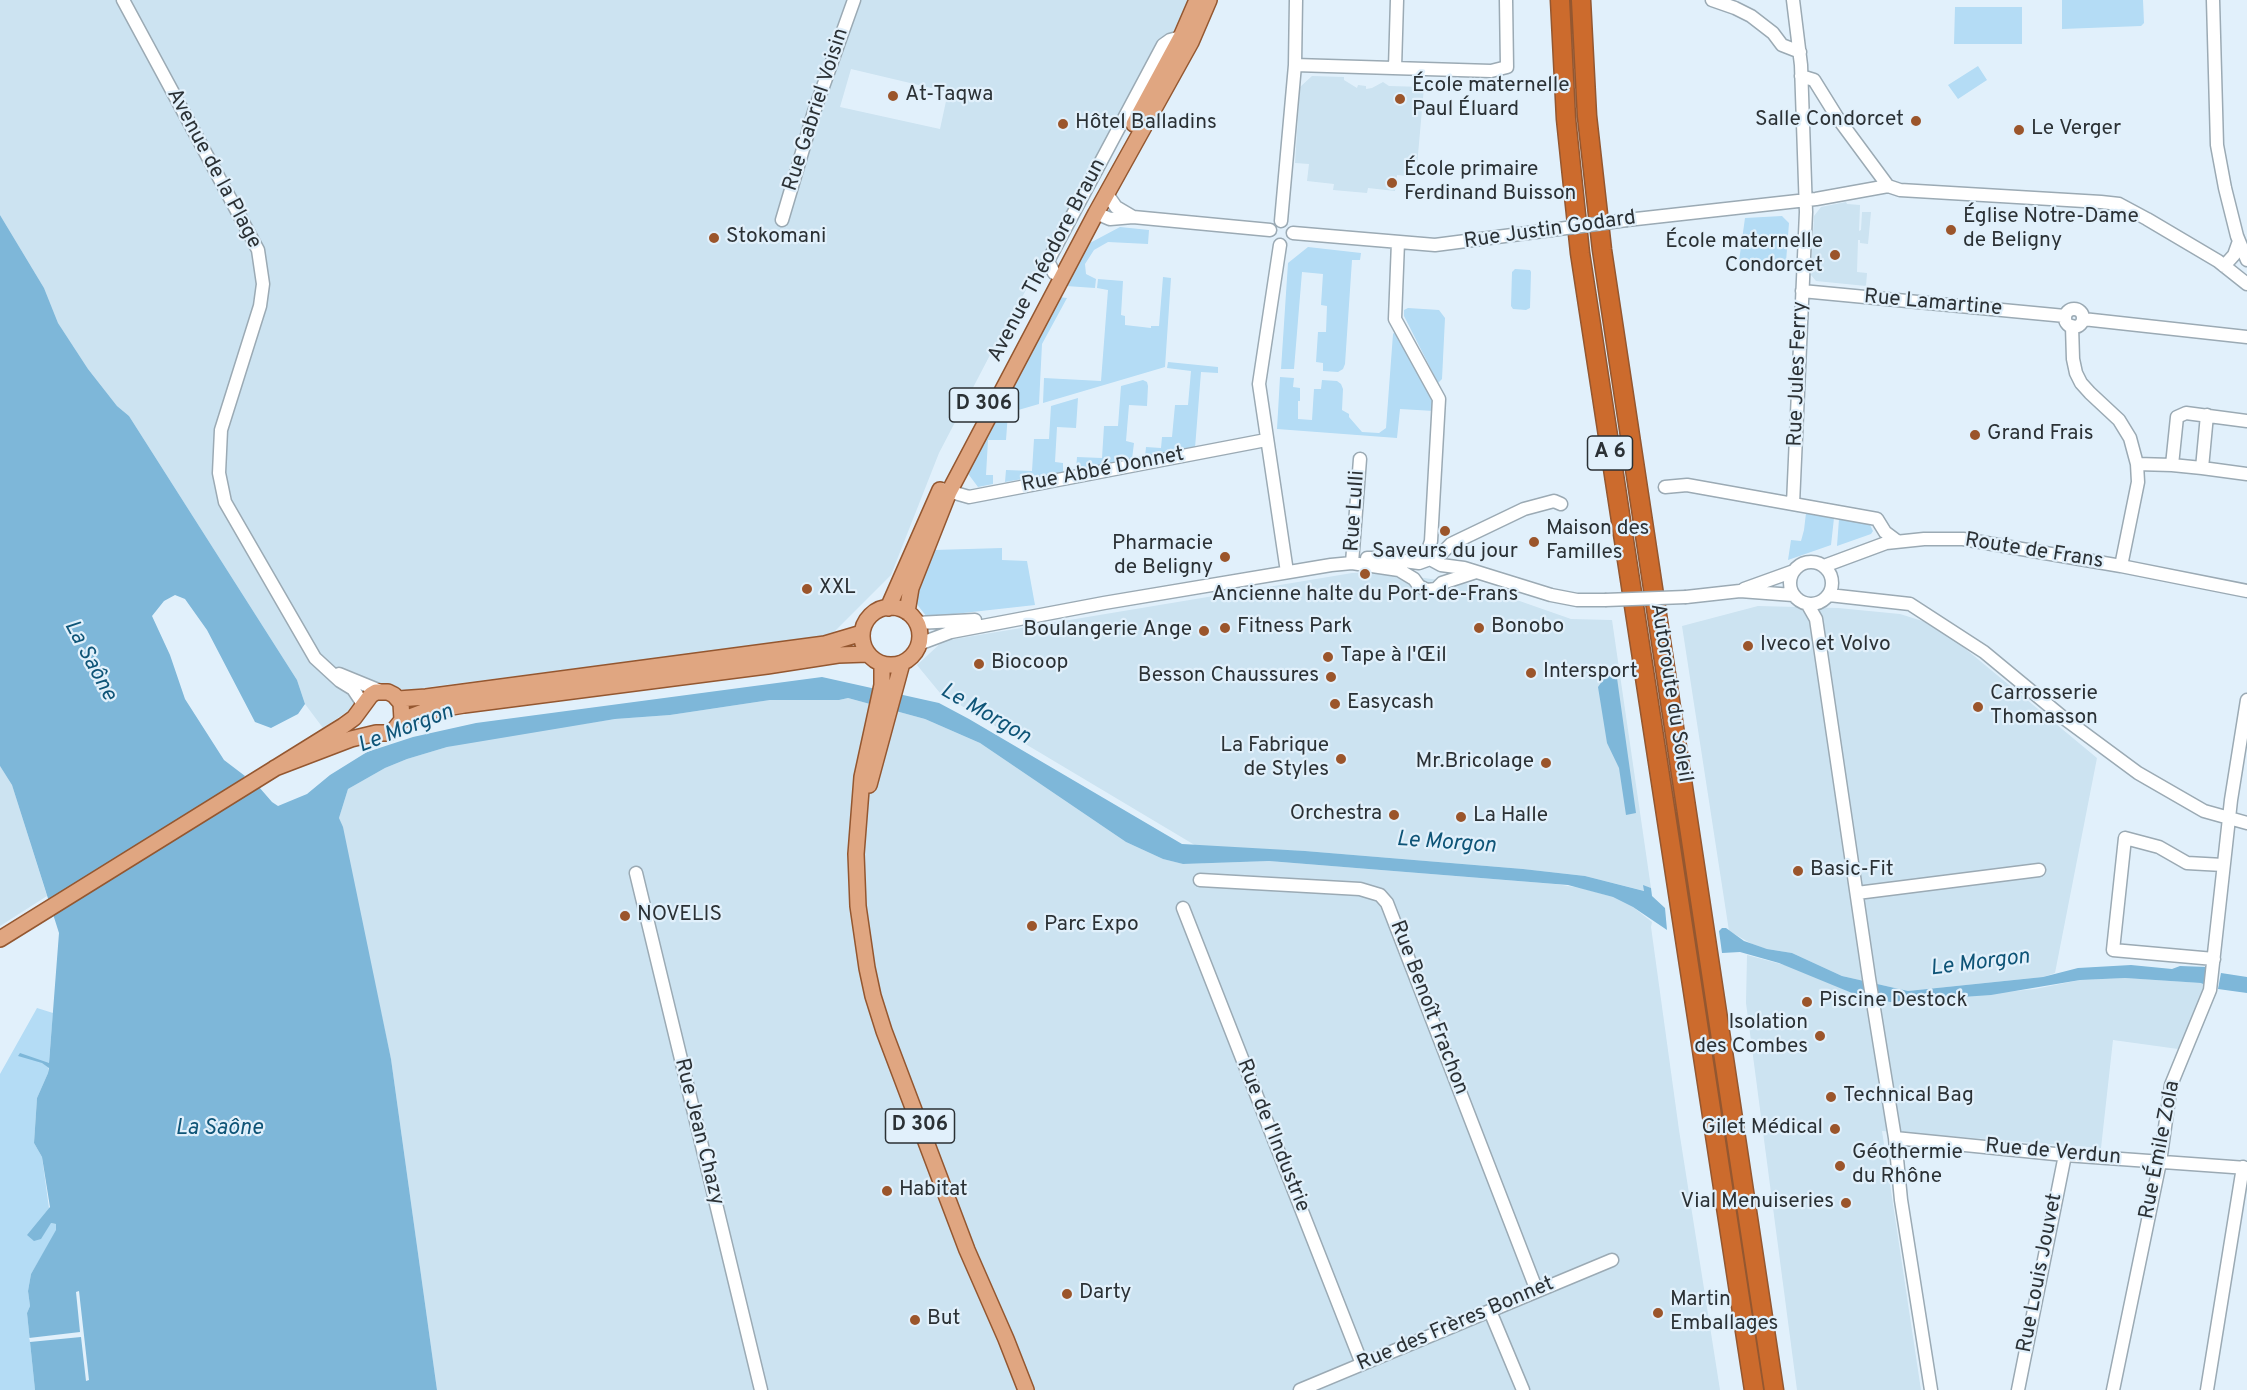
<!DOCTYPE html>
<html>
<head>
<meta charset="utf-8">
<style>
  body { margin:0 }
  canvas { display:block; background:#e1f0fb }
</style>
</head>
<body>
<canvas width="2247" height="1390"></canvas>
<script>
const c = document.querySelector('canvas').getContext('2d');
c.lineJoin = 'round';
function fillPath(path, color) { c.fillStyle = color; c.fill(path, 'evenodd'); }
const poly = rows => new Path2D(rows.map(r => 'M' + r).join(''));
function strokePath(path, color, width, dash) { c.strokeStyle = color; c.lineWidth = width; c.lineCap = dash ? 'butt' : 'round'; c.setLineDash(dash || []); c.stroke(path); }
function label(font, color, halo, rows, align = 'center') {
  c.font = font + ' Overpass,sans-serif'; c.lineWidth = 4.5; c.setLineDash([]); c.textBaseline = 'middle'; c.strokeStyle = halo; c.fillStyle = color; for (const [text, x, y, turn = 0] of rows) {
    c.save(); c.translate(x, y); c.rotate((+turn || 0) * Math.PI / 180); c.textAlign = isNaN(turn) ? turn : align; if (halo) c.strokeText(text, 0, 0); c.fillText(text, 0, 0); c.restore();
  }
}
const built = poly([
  [0,0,1193,0,1181,28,1155,46,1094,167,990,355,939,453,891,575,830,636,406,690,376,684,365,688,351,709,323,728,305,704,297,680,129,416,117,406,88,369,58,323,44,288,0,215],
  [851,69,948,92,940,129,840,107],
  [1312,76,1344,77,1344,80,1357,88,1358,85,1366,86,1366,89,1372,88,1383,82,1389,86,1424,87,1416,177,1397,175,1395,191,1368,188,1367,193,1333,190,1334,184,1307,181,1309,164,1295,163,1300,87],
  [1846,202,1847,204,1860,205,1859,231,1861,230,1862,212,1871,212,1868,244,1860,243,1860,240,1858,240,1857,272,1867,273,1866,286,1816,281,1811,275,1814,216,1821,207],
  [1377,572,1471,584,1571,619,1612,620,1651,888,1644,886,1645,891,1585,876,1523,869,1305,851,1198,847,940,693,917,665,943,641,1352,573],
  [1758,606,1838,608,1900,614,1932,624,1950,636,2097,758,2055,973,2043,977,1908,991,1842,976,1792,953,1767,949,1752,944,1729,931,1682,626],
  [848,698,925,719,980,743,1126,842,1163,859,1183,864,1269,861,1555,884,1581,888,1613,897,1633,907,1652,922,1651,927,1679,1130,1720,1390,437,1390,391,1059,339,818,348,789,385,768,407,759,447,747,484,739,615,719,670,715,770,700,839,700],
  [0,766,12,785,47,896,0,926],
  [1747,955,1792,967,1862,997,1897,1003,2035,989,2080,980,2125,978,2202,983,2205,985,2178,1049,2113,1040,2101,1148,1882,1131,1921,1390,1797,1390,1746,1003]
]);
const green = poly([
  [2062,0,2143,0,2144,23,2141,26,2062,29],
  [1955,7,2022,7,2022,44,1954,44],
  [1978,66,1987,80,1958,99,1948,85],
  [1782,216,1789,223,1786,262,1739,261,1745,218],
  [1120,227,1149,230,1148,244,1108,242,1094,250,1085,264,1086,274,1096,279,1095,288,1066,286,1088,244],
  [1308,247,1361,253,1360,260,1352,260,1345,364,1343,369,1338,372,1323,371,1323,363,1316,362,1318,332,1326,332,1327,306,1321,305,1323,274,1302,272,1294,369,1281,369,1288,263],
  [1515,269,1530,270,1531,272,1530,308,1526,310,1513,309,1511,306,1512,272],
  [1163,277,1171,278,1165,367,1043,403,1044,378,1101,381,1108,290,1097,288,1098,279,1123,281,1121,315,1125,316,1125,325,1151,328,1151,326,1159,326],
  [1059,297,1067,298,1042,344,1039,404,1008,413,1006,440,988,440,986,475,993,475,993,484,978,487,966,471],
  [1408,308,1439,310,1445,318,1442,379,1438,383,1404,316,1404,310],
  [1396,330,1435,407,1434,411,1400,409,1397,438,1277,429,1280,377,1294,378,1293,387,1300,388,1300,401,1298,401,1298,419,1312,420,1314,389,1321,389,1322,380,1337,381,1341,384,1343,389,1342,410,1349,414,1349,417,1362,432,1379,433,1386,428,1393,334],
  [1168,362,1218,367,1218,373,1201,372,1195,448,1145,457,1146,447,1161,448,1162,437,1172,437,1175,405,1188,405,1191,371,1167,368],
  [1143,380,1147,382,1148,386,1147,406,1129,405,1126,441,1134,443,1132,459,1076,470,1077,457,1102,458,1104,426,1118,426,1121,386],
  [1078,398,1076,428,1057,427,1055,462,1063,463,1063,472,1005,482,1006,470,1032,471,1034,439,1049,439,1051,406],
  [1806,513,1834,518,1831,545,1788,560,1791,540,1801,541,1804,530],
  [1839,519,1870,525,1873,531,1871,534,1837,546],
  [1002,548,1002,560,1027,561,1035,605,927,617,919,607,915,600,934,550],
  [37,1008,53,1013,48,1073,37,1098,34,1143,42,1157,51,1223,56,1224,57,1230,31,1274,28,1291,30,1306,27,1313,35,1390,0,1390,0,1074]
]);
const water = poly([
  [0,215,44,288,58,323,88,369,117,406,129,416,297,680,305,704,298,714,271,728,255,722,207,630,185,599,175,595,164,601,152,616,170,655,185,699,224,760,245,776,241,780,249,792,259,787,272,802,278,806,307,794,330,775,367,752,413,737,476,723,822,677,939,703,969,719,1182,844,1305,851,1523,869,1585,876,1644,891,1643,885,1651,888,1652,896,1665,908,1667,930,1633,907,1613,897,1568,885,1269,861,1183,864,1163,859,1126,842,980,743,925,719,848,698,839,700,770,700,670,715,615,719,447,747,407,759,385,768,348,789,339,818,343,827,391,1059,437,1390,35,1390,27,1313,30,1306,28,1291,31,1274,56,1230,56,1224,51,1223,41,1239,34,1241,27,1235,50,1207,42,1157,34,1143,37,1098,48,1073,49,1068,42,1063,18,1056,20,1053,49,1063,59,933,12,785,0,766],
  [1614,672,1617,678,1636,813,1626,815,1619,768,1607,743,1598,687,1608,673],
  [1722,928,1726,928,1744,941,1767,949,1792,953,1842,976,1908,991,2043,977,2078,968,2131,965,2172,969,2180,966,2207,967,2205,985,2201,983,2125,978,2080,980,1991,995,1890,1002,1852,993,1779,963,1740,952,1722,953,1719,931],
  [2221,973,2247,977,2247,993,2218,989]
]);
const pier = poly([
  [79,1291,89,1380,86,1381,81,1337,30,1342,29,1338,80,1332,76,1292]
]);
const minor = poly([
  [123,0,258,250,263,284,260,306,221,430,219,473,225,502,315,658,340,681,353,689,363,704],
  [1712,0,1735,8,1751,16,1773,33,1782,45,1800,52],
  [1793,0,1801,65,1806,212,1793,504,1877,519,1885,532,1897,541],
  [2213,0,2217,145,2225,188,2237,236,2247,260],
  [1295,65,1491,71,1507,67,1506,0],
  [1395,68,1397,0],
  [1801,76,1814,80,1837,117,1888,186],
  [1107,194,1116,207,1133,217],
  [1096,213,1110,219,1133,217,1270,230],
  [782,220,814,112,854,0],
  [1627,220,1816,199,1888,186,1900,190,2101,202,2119,204,2147,219,2218,261,2247,284],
  [1281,221,1295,65,1296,0],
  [1293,233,1435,245,1551,230],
  [1398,242,1395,319,1439,399,1431,541,1425,560],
  [1280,245,1259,384,1287,572],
  [2224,266,2234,255,2239,241],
  [1054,273,1048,261,1163,45,1170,40,1181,37],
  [1802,291,2065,316],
  '2065 318a9 9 0 1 1 18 0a9 9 0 1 1-18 0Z',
  [2083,319,2247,337],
  [2072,326,2073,359,2076,373,2081,383,2090,393,2119,420,2130,438,2137,464,2138,482,2121,566],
  [2207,415,2202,468,2247,474],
  [2137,464,2172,465,2177,417,2186,413,2247,421],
  [2172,465,2202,468],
  [1665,487,1687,485,1793,504],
  [941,489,969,497,1266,440],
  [1367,558,1382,558,1419,563,1430,559,1441,565,1464,568,1551,595,1577,600,1605,600],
  [1435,560,1451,544,1524,509,1554,501,1561,504],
  '1790 583a21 21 0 1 1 42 0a21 21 0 1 1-42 0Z',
  [1352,563,1360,459],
  [1824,566,1886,543,1924,539,1963,539,2121,566,2247,591],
  [1744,589,1794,571],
  [1829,595,1910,604,1984,652,2065,719,2138,773,2204,811,2247,823],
  [1686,597,1740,591,1793,595],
  [1808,605,1816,619,1869,978,1895,1138,1901,1200,1931,1390],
  [917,623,975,620],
  [919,644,951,632,1104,603,1331,565,1352,563,1399,570,1414,579,1419,586,1427,590,1436,589,1442,583,1476,572],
  [339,674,383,692],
  [636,873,761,1390],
  [1200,880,1360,889,1380,895,1387,903,1537,1291],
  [1857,893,2039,870],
  [1183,908,1362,1364],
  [2214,959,2113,950,2125,838,2159,847,2187,863,2223,865],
  [1895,1138,2065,1155,2247,1168],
  [1490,1311,1523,1390],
  [1300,1390,1612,1260],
  [2018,1390,2065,1155],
  [2113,1390,2160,1162,2171,1085,2210,990,2231,800,2247,700],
  [2207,1390,2243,1167]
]);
const major = poly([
  [1134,124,1181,37,1197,0],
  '862 636a29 29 0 1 1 58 0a29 29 0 1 1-58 0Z',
  [888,608,940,490],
  [907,612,911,588,949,492,1096,213,1191,42,1209,0],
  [882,664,882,685,862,777,856,854,858,906,867,968,873,996,884,1031,967,1250,1006,1339,1026,1390],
  [398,699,426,697,825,644,862,633],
  [402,720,423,712,464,705,767,666,838,655,868,654],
  [869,785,902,663],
  [0,939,343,726,354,718,371,695,376,692,388,692,394,695,401,703,402,720,394,730,388,733,376,733,351,739,275,768]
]);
const highway = poly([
  [1560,0,1566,119,1580,253,1754,1390],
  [1581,0,1587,116,1602,250,1774,1390]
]);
const minorBridge = poly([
  [1551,230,1627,220],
  [1605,600,1686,597]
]);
const markers = [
  [893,96,6,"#9b552b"],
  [1400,99,6,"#9b552b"],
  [1916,121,6,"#9b552b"],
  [1063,124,6,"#9b552b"],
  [2019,130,6,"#9b552b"],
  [1392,183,6,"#9b552b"],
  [1951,230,6,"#9b552b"],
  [714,238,6,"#9b552b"],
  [1835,255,6,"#9b552b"],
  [1975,435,6,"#9b552b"],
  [1445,531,6,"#9b552b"],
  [1534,542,6,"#9b552b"],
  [1225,557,6,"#9b552b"],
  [1365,574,6,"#9b552b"],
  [807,589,6,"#9b552b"],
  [1225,628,6,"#9b552b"],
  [1479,628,6,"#9b552b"],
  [1204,631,6,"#9b552b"],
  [1748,646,6,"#9b552b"],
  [1328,657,6,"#9b552b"],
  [979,664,6,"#9b552b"],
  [1531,673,6,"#9b552b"],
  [1331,677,6,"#9b552b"],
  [1335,704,6,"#9b552b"],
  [1978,707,6,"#9b552b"],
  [1341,759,6,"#9b552b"],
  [1546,763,6,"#9b552b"],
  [1394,815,6,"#9b552b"],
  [1461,817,6,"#9b552b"],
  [1798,871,6,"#9b552b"],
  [625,916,6,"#9b552b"],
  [1032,926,6,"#9b552b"],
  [1807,1002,6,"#9b552b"],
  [1820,1036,6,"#9b552b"],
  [1831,1097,6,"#9b552b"],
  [1835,1129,6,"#9b552b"],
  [1840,1166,6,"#9b552b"],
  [887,1191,6,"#9b552b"],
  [1846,1203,6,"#9b552b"],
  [1067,1294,6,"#9b552b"],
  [1658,1313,6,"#9b552b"],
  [915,1320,6,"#9b552b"]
];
const shields = [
  [984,405,69],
  [1610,453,45],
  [920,1126,69]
];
const shieldNames = [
  ["D 306",984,405],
  ["A 6",1610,453],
  ["D 306",920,1126]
];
const poiNames = [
  ["École maternelle",1412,87],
  ["Paul Éluard",1412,111],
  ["At-Taqwa",905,96],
  ["Salle Condorcet",1904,121,"right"],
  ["Hôtel Balladins",1075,124],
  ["Le Verger",2031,130],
  ["École primaire",1404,171],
  ["Ferdinand Buisson",1404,195],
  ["Église Notre-Dame",1963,218],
  ["de Beligny",1963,242],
  ["Stokomani",726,238],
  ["École maternelle",1823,243,"right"],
  ["Condorcet",1823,267,"right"],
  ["Grand Frais",1987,435],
  ["Maison des",1546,530],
  ["Familles",1546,554],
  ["Pharmacie",1213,545,"right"],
  ["de Beligny",1213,569,"right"],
  ["Saveurs du jour",1445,553,"center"],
  ["XXL",819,589],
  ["Ancienne halte du Port-de-Frans",1365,596,"center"],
  ["Fitness Park",1237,628],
  ["Bonobo",1491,628],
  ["Boulangerie Ange",1192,631,"right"],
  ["Iveco et Volvo",1760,646],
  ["Tape à l'Œil",1340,657],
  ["Biocoop",991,664],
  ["Intersport",1543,673],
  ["Besson Chaussures",1319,677,"right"],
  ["Carrosserie",1990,695],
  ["Thomasson",1990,719],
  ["Easycash",1347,704],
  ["La Fabrique",1329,747,"right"],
  ["de Styles",1329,771,"right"],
  ["Mr.Bricolage",1534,763,"right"],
  ["Orchestra",1382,815,"right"],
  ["La Halle",1473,817],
  ["Basic-Fit",1810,871],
  ["NOVELIS",637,916],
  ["Parc Expo",1044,926],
  ["Piscine Destock",1819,1002],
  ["Isolation",1808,1024,"right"],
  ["des Combes",1808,1048,"right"],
  ["Technical Bag",1843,1097],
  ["Gilet Médical",1823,1129,"right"],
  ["Géothermie",1852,1154],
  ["du Rhône",1852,1178],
  ["Habitat",899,1191],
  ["Vial Menuiseries",1834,1203,"right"],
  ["Darty",1079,1294],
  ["Martin",1670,1301],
  ["Emballages",1670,1325],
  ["But",927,1320]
];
const streetNames = [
  ["Rue Gabriel Voisin",817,110,-72],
  ["Avenue de la Plage",213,169,62],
  ["Rue Justin Godard",1550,231,-8],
  ["Avenue Théodore Braun",1048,261,-62],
  ["Rue Lamartine",1933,304,5],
  ["Rue Jules Ferry",1799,374,-88],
  ["Rue Abbé Donnet",1103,471,-11],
  ["Rue Lulli",1356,511,-86],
  ["Route de Frans",2034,552,9],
  ["Autoroute du Soleil",1670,693,81],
  ["Rue Benoît Frachon",1428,1008,69],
  ["Rue Jean Chazy",698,1132,76],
  ["Rue de l'Industrie",1272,1136,68],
  ["Rue Émile Zola",2161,1150,-79],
  ["Rue de Verdun",2053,1153,5],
  ["Rue Louis Jouvet",2041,1273,-79],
  ["Rue des Frères Bonnet",1456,1325,-23]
];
const waterNames = [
  ["La Saône",89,661,62],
  ["Le Morgon",985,715,30],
  ["Le Morgon",406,730,-21],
  ["Le Morgon",1446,844,4],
  ["Le Morgon",1980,964,-7],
  ["La Saône",219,1130]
];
fillPath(built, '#cce3f1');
fillPath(green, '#b4dcf5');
fillPath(water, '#7eb7d9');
fillPath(pier, '#e1f0fb');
strokePath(minor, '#9baab4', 15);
strokePath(major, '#945730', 18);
strokePath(highway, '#945730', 21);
strokePath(minor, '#fff', 12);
strokePath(major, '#e0a681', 15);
strokePath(highway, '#cc6b2d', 18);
strokePath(minorBridge, '#9baab4', 15, []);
strokePath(minorBridge, '#fff', 12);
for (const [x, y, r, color] of markers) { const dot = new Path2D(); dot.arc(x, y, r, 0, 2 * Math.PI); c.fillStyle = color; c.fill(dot); strokePath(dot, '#e1f0fb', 2); }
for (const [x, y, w] of shields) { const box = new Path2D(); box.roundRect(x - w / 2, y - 17, w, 34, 4.5); c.fillStyle = '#e1f0fb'; c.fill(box); strokePath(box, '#2b3135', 1.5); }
label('bold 20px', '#2b3135', null, shieldNames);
label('21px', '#2b3135', '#e1f0fb', poiNames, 'left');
label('21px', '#2b3135', '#e1f0fb', streetNames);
label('italic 22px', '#0e5477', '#e1f0fb', waterNames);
</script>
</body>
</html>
